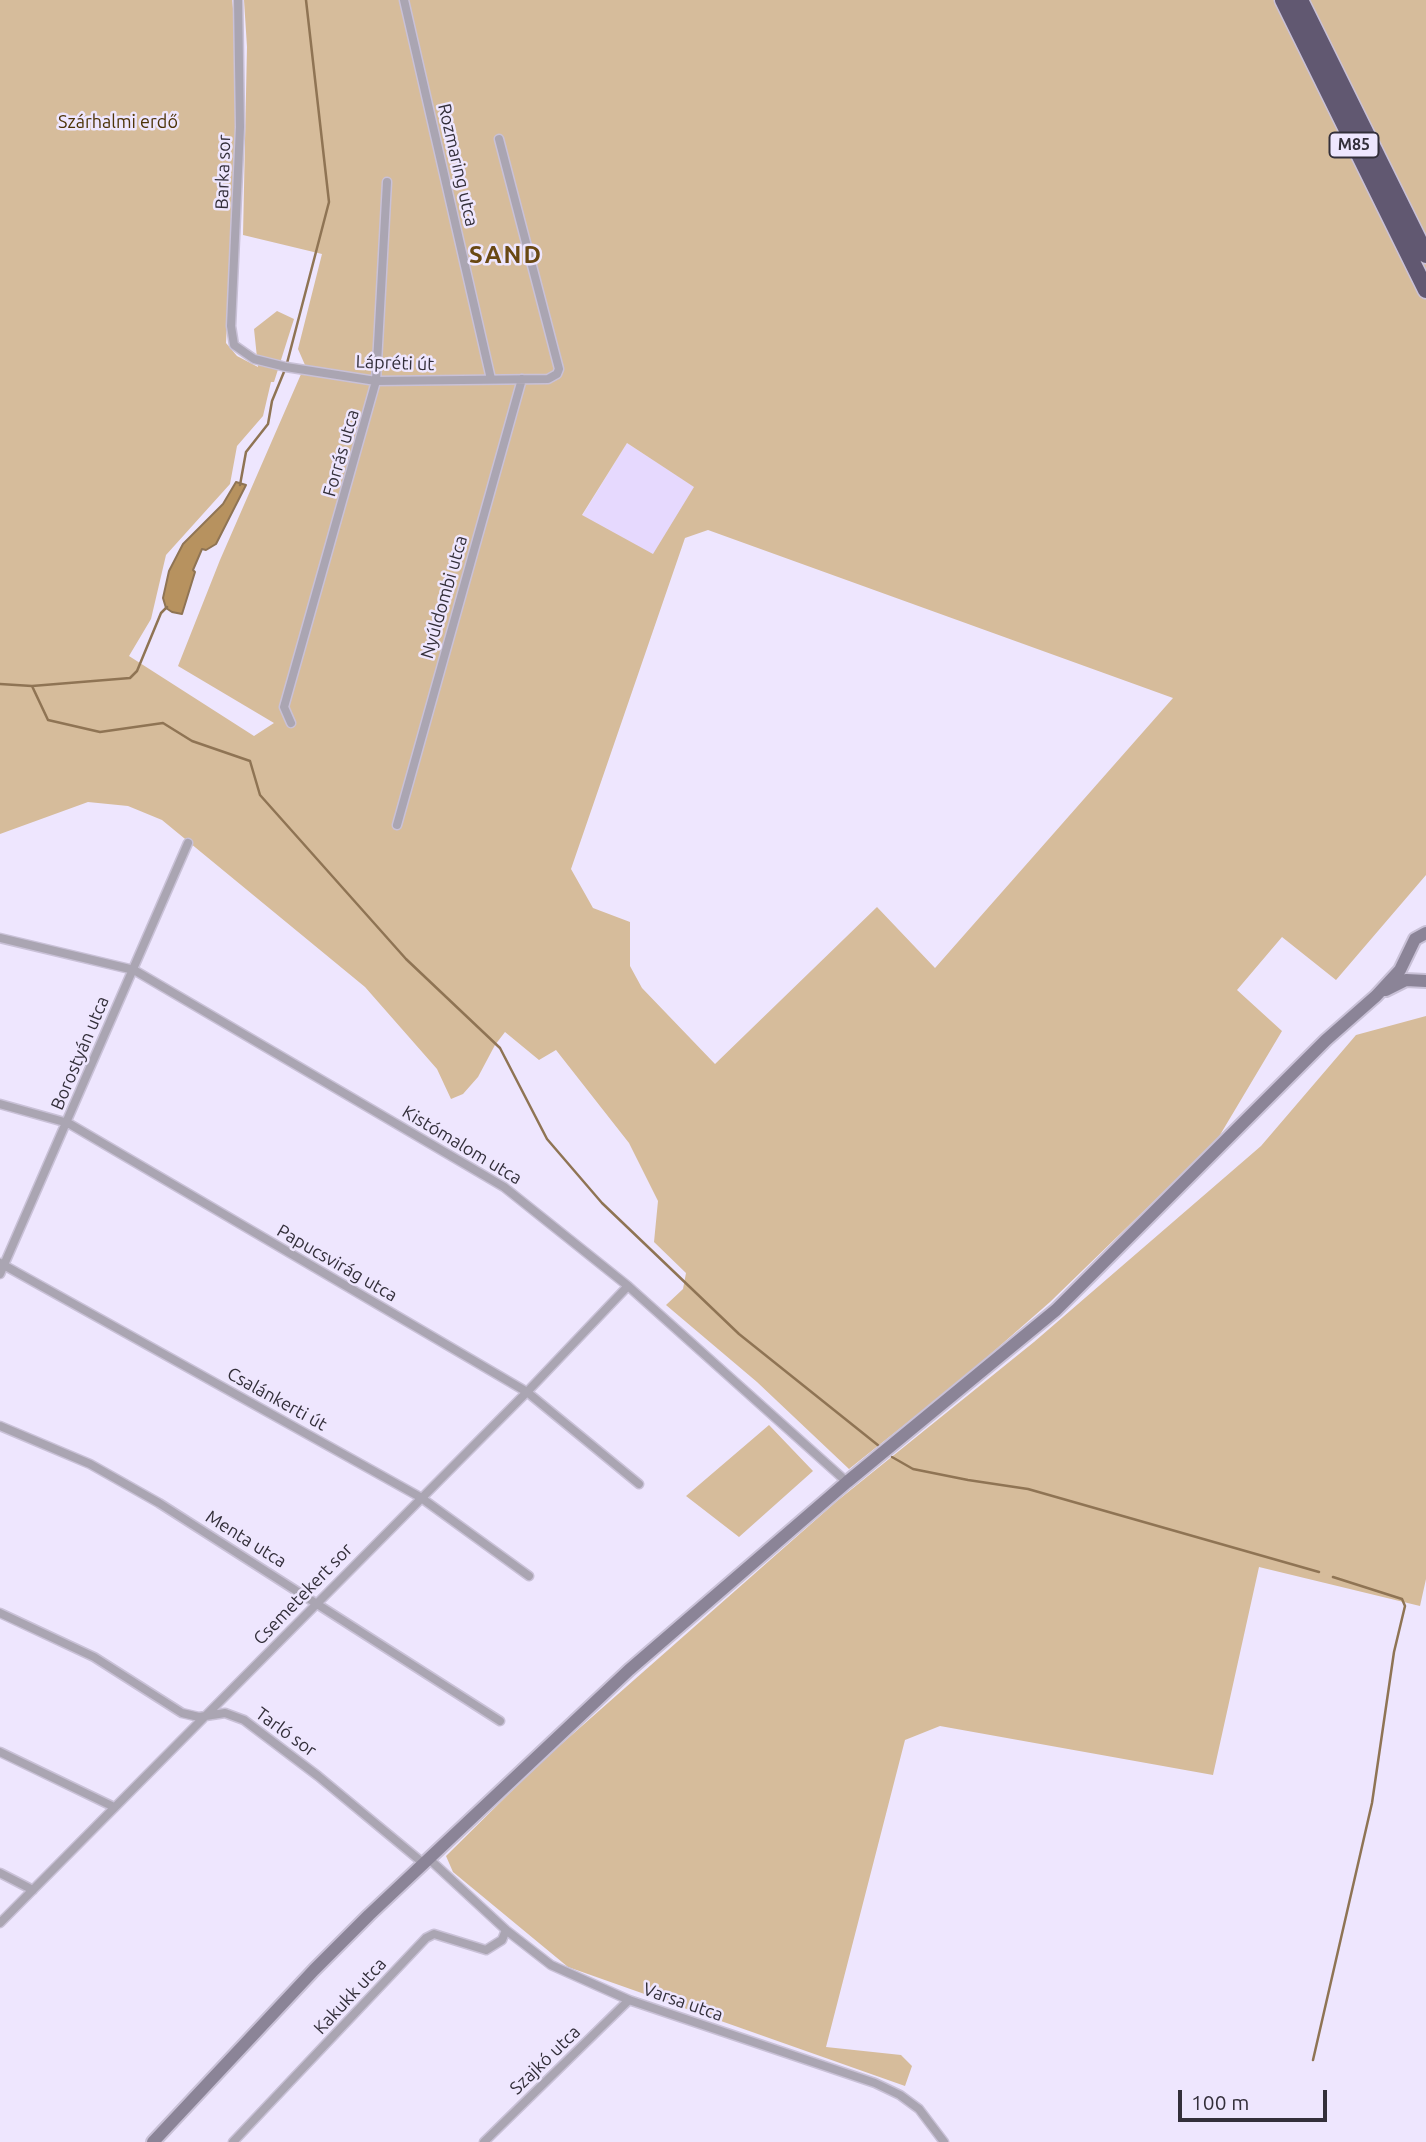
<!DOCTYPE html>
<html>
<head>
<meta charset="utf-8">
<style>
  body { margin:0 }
  #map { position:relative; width:1426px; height:2142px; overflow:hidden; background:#eee6fe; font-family:Ubuntu,sans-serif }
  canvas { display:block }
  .scale { position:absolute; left:1178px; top:2090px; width:149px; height:32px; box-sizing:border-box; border:4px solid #332f3a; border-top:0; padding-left:9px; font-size:21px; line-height:24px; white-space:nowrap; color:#332f3a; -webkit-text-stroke:5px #eee6fe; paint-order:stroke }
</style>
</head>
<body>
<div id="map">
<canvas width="1426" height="2142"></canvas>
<div class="scale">100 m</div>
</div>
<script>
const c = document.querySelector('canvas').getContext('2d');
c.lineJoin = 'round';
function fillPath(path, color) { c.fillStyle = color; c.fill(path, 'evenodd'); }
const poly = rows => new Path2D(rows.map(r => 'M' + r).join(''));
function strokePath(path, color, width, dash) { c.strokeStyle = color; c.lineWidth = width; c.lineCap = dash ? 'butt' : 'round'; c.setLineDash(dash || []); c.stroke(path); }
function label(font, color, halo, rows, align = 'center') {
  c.font = font + ' Ubuntu,sans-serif'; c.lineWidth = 5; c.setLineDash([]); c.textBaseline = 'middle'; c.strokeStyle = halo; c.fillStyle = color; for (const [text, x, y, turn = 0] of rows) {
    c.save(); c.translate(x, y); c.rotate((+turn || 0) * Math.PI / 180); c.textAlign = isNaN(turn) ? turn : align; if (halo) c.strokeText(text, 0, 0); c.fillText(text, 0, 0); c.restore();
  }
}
const built = poly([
  [627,443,695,487,654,555,582,516]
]);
const green = poly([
  [0,0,232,0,234,17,236,125,226,343,237,356,258,367,254,329,277,311,294,319,274,382,271,382,263,416,237,446,230,484,166,555,151,619,129,656,254,736,274,723,178,666,220,560,305,365,298,349,322,254,243,235,247,47,244,0,1426,0,1426,875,1336,980,1282,937,1237,990,1282,1031,1217,1140,1050,1302,962,1379,849,1469,757,1382,666,1305,683,1289,686,1273,654,1242,658,1201,629,1143,556,1050,539,1060,505,1032,495,1045,478,1077,463,1094,451,1099,437,1069,365,987,162,820,128,806,88,802,0,834],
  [627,443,694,487,653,554,582,515],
  [708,530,1173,698,935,968,877,907,715,1064,642,988,630,966,630,922,593,908,571,869,685,538],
  [1426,1016,1426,1579,1420,1606,1259,1567,1213,1775,940,1726,905,1740,826,2047,901,2055,912,2066,905,2086,568,1967,453,1872,446,1856,541,1762,837,1501,1034,1342,1261,1146,1356,1035],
  [769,1425,813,1471,739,1537,686,1496]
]);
const water = poly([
  [236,482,246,485,216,544,206,550,202,549,193,570,195,572,182,614,172,612,166,608,163,598,169,571,183,544,223,504,236,482]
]);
const stream = poly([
  [240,485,246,452,268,424,272,401,286,367,329,202,306,0],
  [0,684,32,686,130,678,137,671,161,613,167,607],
  [32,686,48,720,100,732,163,723,192,741,250,761,260,795,406,959,500,1048,547,1139,602,1203,739,1334,879,1446],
  [892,1457,913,1469,968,1480,1028,1489,1319,1572],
  [1313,2060,1372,1803,1394,1652,1405,1606,1402,1599,1333,1577]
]);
const street = poly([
  [238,0,240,127,231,326,234,345,254,359,286,367,376,381,548,379,557,374,559,369,499,139],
  [404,0,491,379],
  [291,723,284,707,376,381,387,182],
  [397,825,522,379],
  [0,938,134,970,504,1187,628,1286,847,1482],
  [0,1104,68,1123,527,1392,639,1484],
  [0,1263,420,1497,529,1576],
  [0,1274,188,843],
  [0,1426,90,1464,159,1503,500,1721],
  [0,1613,94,1657,182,1713,199,1717,225,1713,244,1720,318,1776,423,1863],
  [0,1752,114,1807],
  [428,1858,506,1930,551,1965,629,2000,875,2083,900,2095,919,2109,944,2142],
  [0,1873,33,1890],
  [0,1923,527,1392,628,1286],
  [233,2142,426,1938,434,1934,486,1950,502,1940,506,1930],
  [484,2142,629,2000]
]);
const secondary = poly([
  [1386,990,1406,980,1426,981],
  [153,2142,314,1970,369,1915,629,1670,847,1482,1056,1310,1326,1040,1376,996,1400,970,1415,939,1426,933]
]);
const highway = poly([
  [1283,0,1426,290],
  [1300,0,1426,255]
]);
const shields = [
  [1354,145,49]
];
const shieldNames = [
  ["M85",1354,145]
];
const parkNames = [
  ["Szárhalmi erdő",118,122]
];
const streetNames = [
  ["Rozmaring utca",458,165,77],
  ["Barka sor",223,172,-88],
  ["Lápréti út",395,363,2],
  ["Forrás utca",341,453,-74],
  ["Nyúldombi utca",444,597,-74],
  ["Borostyán utca",80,1053,-67],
  ["Kistómalom utca",462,1145,31],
  ["Papucsvirág utca",337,1263,30],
  ["Csalánkerti út",277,1399,29],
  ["Menta utca",246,1539,32],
  ["Csemetekert sor",303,1594,-46],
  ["Tarló sor",286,1732,36],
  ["Kakukk utca",350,1996,-47],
  ["Varsa utca",683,2002,19],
  ["Szajkó utca",545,2060,-44]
];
const districtNames = [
  ["SAND",506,255]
];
fillPath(built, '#e6d9fe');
fillPath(green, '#d6bc9b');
fillPath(water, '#b7925f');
strokePath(water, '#8f7454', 2);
strokePath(stream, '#8f7454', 2.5);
strokePath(street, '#c9c1d7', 11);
strokePath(secondary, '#c9c1d7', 16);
strokePath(highway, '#c9c1d7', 19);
strokePath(street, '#aaa5b2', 8);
strokePath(secondary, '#8b8497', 12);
strokePath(highway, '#615871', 16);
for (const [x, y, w] of shields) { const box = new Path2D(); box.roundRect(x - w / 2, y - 12.5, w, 25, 5); c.fillStyle = '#eee6fe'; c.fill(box); strokePath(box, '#332f3a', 2); }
label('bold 16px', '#332f3a', null, shieldNames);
label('18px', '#4d3308', '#eee6fe', parkNames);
label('18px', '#332f3a', '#eee6fe', streetNames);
c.letterSpacing = '2px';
label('bold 24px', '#694813', '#eee6fe', districtNames);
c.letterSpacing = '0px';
</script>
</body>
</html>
